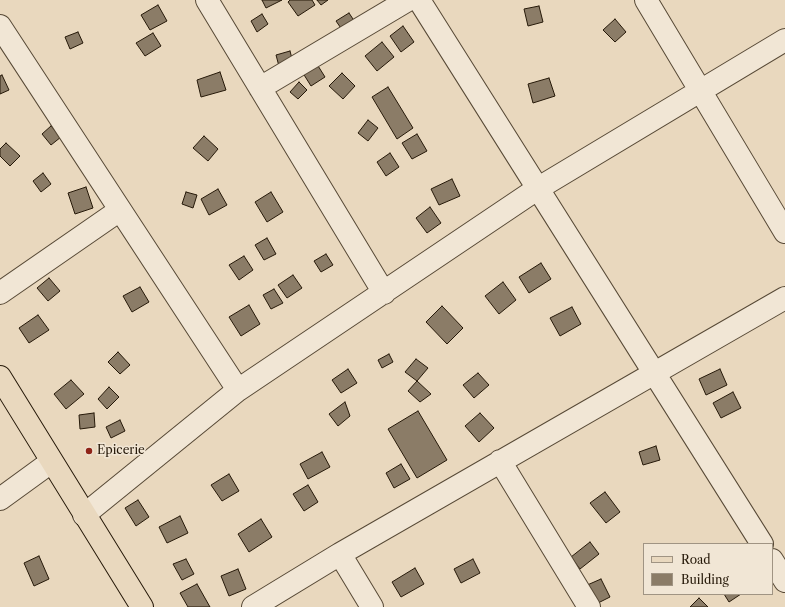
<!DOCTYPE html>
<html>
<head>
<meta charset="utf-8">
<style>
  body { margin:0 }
  #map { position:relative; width:785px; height:607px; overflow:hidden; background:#e9d8be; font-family:"Libre Caslon Text",serif }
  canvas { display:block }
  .legend { position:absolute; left:643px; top:543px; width:130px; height:52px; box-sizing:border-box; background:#f1e6d5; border:1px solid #a09483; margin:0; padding:5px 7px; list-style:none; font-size:12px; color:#261909 }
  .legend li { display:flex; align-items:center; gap:8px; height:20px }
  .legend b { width:20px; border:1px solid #a09483 }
</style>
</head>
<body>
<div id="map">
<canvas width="785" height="607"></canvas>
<ul class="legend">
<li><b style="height:5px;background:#e9d8be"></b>Road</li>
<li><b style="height:11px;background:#8b7c67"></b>Building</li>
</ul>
</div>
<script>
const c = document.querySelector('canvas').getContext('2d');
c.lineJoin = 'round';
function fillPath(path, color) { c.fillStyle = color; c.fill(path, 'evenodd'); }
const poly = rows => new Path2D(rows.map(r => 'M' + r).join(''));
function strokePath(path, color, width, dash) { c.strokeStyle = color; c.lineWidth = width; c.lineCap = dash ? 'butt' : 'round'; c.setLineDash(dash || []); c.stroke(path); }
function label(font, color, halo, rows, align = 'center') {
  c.font = font + ' "Libre Caslon Text",serif'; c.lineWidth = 3; c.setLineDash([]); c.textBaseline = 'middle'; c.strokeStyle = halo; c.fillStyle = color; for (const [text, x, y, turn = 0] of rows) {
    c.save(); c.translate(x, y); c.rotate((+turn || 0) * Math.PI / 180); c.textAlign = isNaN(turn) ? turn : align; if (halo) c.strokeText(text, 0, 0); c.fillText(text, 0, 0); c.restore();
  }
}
const building = poly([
  [262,0,282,0,266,8,262,0],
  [290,0,312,0,315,5,298,16,288,2,290,0],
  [317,0,328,0,321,5,317,0],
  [158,5,167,21,150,30,141,15,158,5],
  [539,6,543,22,528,26,524,9,539,6],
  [349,13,357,25,345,34,336,21,349,13],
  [262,14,268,24,257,32,251,21,262,14],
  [615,19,626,32,615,42,603,30,615,19],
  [403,26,414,42,401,52,390,36,403,26],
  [78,32,83,43,70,49,65,37,78,32],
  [153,33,161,46,145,56,136,43,153,33],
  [382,42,394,57,377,71,365,56,382,42],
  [290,51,294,66,280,70,276,55,290,51],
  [315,61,325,77,311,86,301,70,315,61],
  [220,72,226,90,201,97,197,80,220,72],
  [342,73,355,86,343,99,329,86,342,73],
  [2,75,9,90,0,94,0,76,2,75],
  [549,78,555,96,533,103,528,84,549,78],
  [299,82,307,90,298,99,290,92,299,82],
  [388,87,413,128,397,139,372,97,388,87],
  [368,120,378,128,368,141,358,133,368,120],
  [51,126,61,137,51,145,42,134,51,126],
  [417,134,427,151,412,159,402,143,417,134],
  [204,136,218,149,208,161,193,148,204,136],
  [6,143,20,156,10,166,0,156,0,149,6,143],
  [390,153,399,167,386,176,377,162,390,153],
  [43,173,51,184,41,192,33,181,43,173],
  [452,179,460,196,439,205,431,189,452,179],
  [86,187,93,208,75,214,68,193,86,187],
  [218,189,227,205,209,215,201,199,218,189],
  [186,192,197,195,193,208,182,204,186,192],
  [271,192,283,212,267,222,255,202,271,192],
  [430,207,441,223,427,233,416,218,430,207],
  [267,238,276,254,264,260,255,245,267,238],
  [326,254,333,265,321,272,314,261,326,254],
  [244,256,253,270,239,280,229,265,244,256],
  [541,263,551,279,529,293,519,277,541,263],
  [293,275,302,288,287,298,278,285,293,275],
  [49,278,60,291,48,301,37,288,49,278],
  [503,282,516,300,499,314,485,296,503,282],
  [140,287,149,302,132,312,123,296,140,287],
  [274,289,283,303,271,309,263,295,274,289],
  [249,305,260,324,241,336,229,317,249,305],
  [442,306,463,328,447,344,426,322,442,306],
  [572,307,581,324,560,336,550,318,572,307],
  [38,315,49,330,29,343,19,328,38,315],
  [118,352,130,365,120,374,108,362,118,352],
  [389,354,393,362,382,368,378,360,389,354],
  [416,359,428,368,417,381,405,372,416,359],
  [348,369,357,383,341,393,332,380,348,369],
  [720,369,727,385,706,395,699,379,720,369],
  [478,373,489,385,474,398,463,385,478,373],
  [71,380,84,394,66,409,54,394,71,380],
  [417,381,431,394,420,402,408,391,417,381],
  [109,387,119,397,107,409,98,399,109,387],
  [733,392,741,408,721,418,713,403,733,392],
  [345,402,350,416,338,426,329,414,345,402],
  [418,411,447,460,417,478,388,429,418,411],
  [94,413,95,427,80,429,79,415,94,413],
  [480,413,494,428,479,442,465,426,480,413],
  [120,420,125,431,111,438,106,427,120,420],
  [656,446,660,460,643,465,639,452,656,446],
  [322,452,330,467,308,479,300,464,322,452],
  [401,464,410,479,394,488,386,473,401,464],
  [229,474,239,491,222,501,211,485,229,474],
  [308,485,318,502,304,511,293,494,308,485],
  [605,492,620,512,606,523,590,503,605,492],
  [138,500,149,517,136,526,125,508,138,500],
  [180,516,188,533,167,543,159,527,180,516],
  [261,519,272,537,249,552,238,534,261,519],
  [590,542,599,554,580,569,571,557,590,542],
  [39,556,49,579,34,586,24,563,39,556],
  [186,559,194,574,182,580,173,564,186,559],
  [473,559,480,573,461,583,454,569,473,559],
  [415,568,424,584,401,597,392,582,415,568],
  [238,569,246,589,229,596,221,576,238,569],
  [601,579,610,597,594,605,585,586,601,579],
  [197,584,210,607,188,607,180,593,197,584],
  [724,594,741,594,729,602,724,594],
  [699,598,708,607,690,607,699,598]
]);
const minor = poly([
  [207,0,384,293],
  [419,0,762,544],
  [646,0,785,232],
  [0,26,238,390],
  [260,88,408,0],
  [0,293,120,210],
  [500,461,589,607],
  [0,499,51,462],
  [84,515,238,390,537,189,785,40],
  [340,554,372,607],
  [772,560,785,581],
  [253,607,340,554,785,298]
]);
const major = poly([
  [0,377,142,607]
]);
const markers = [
  [89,451,4,"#8f2418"]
];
const poiNames = [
  ["Epicerie",97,451]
];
fillPath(building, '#8b7c67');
strokePath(building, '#261909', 1);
strokePath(minor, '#574936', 24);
strokePath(major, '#261909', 24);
strokePath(minor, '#f1e6d5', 22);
strokePath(major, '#e9d8be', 22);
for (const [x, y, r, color] of markers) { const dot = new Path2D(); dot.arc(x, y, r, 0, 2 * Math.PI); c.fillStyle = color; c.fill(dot); strokePath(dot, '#f1e6d5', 1.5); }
label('12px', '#261909', '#f1e6d5', poiNames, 'left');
</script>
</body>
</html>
